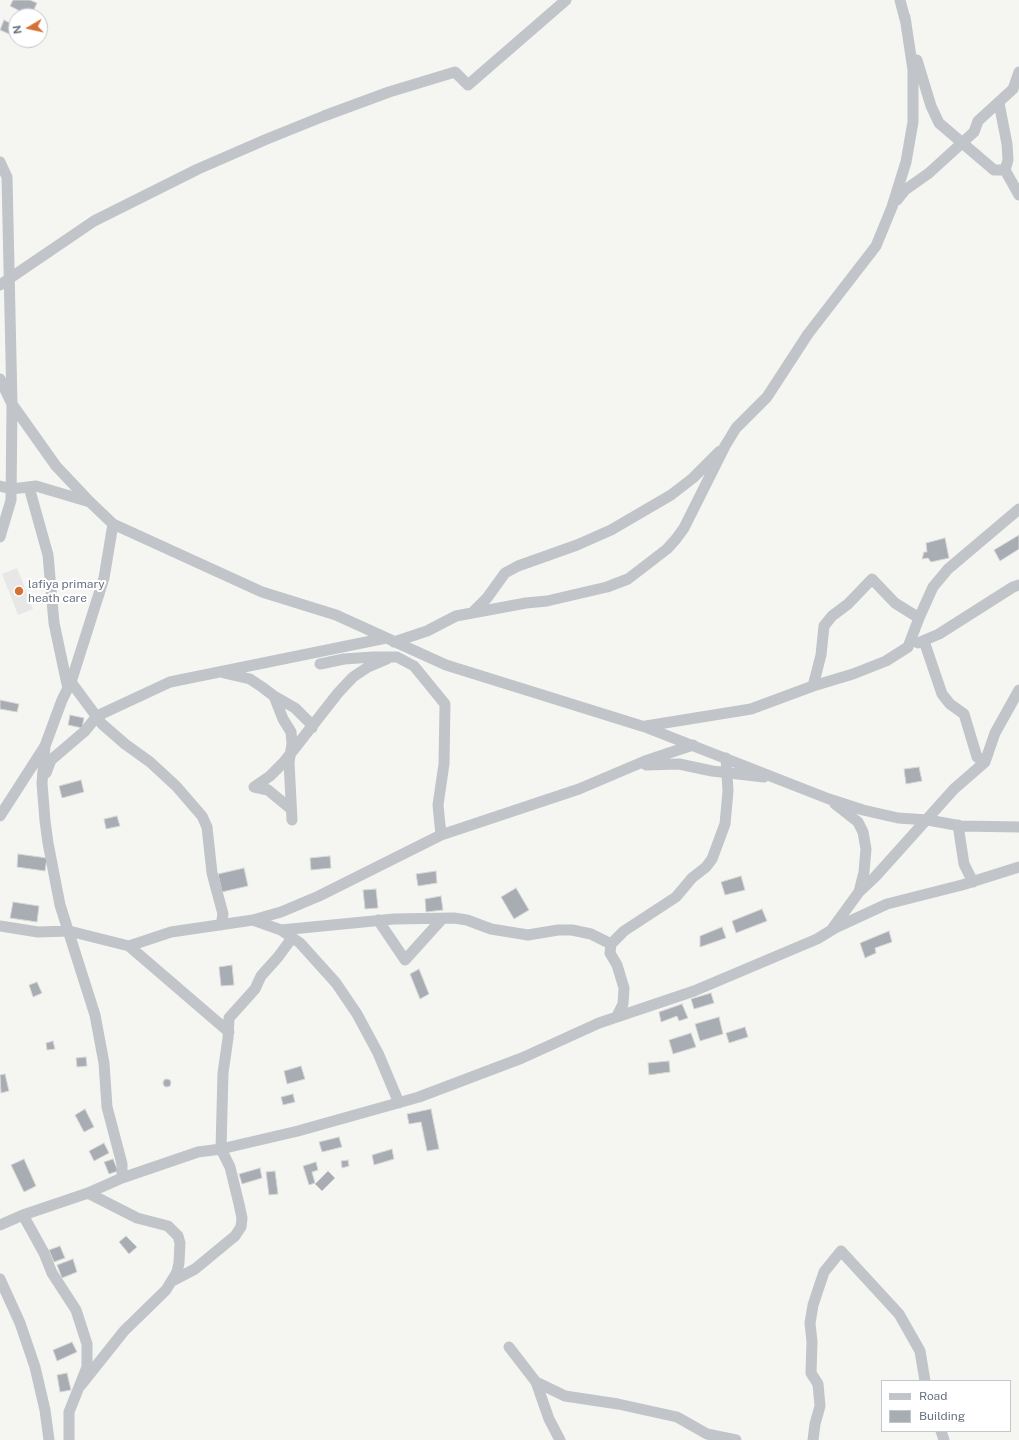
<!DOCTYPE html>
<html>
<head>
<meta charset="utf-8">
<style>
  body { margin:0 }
  #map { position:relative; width:1019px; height:1440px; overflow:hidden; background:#f5f6f2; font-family:"Public Sans",sans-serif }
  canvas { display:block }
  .legend { position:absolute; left:881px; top:1380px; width:130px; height:52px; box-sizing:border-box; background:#fff; border:1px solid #c2c7cd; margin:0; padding:5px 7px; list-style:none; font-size:12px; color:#677281 }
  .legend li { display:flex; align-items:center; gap:8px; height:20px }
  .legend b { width:20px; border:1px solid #c2c7cd }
  .north { position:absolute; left:8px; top:8px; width:40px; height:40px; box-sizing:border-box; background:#fff; border:1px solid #c2c7cd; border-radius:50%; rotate:261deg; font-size:11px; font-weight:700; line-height:16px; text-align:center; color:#677281 }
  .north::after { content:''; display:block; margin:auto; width:14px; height:18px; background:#d57133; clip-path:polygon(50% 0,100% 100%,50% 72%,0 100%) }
</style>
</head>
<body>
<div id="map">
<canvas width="1019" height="1440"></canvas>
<ul class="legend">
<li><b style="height:5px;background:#c1c4c8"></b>Road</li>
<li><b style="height:11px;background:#a8adb4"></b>Building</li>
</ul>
<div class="north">N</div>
</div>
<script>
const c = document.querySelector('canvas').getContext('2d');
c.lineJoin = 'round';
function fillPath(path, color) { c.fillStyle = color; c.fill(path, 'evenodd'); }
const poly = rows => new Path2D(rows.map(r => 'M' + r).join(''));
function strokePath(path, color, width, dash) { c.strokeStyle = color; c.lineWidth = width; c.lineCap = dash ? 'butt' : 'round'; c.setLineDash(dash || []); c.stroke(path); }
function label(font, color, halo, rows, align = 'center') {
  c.font = font + ' "Public Sans",sans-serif'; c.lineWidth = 4; c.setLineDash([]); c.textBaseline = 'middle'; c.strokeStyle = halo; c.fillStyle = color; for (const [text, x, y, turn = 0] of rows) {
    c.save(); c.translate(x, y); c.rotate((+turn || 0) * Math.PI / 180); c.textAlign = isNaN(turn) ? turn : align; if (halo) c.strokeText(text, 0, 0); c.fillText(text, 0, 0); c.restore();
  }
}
const built = poly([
  [17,568,33,609,18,615,2,574]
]);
const building = poly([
  [13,0,30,0,37,3,31,16,25,16,26,14,10,6,13,0],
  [4,20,16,26,16,37,0,30,4,20],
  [1019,535,1019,549,1000,561,994,550,1019,535],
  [945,538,949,558,931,562,928,558,922,559,924,552,927,552,926,543,945,538],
  [0,700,19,704,17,712,0,709,0,700],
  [70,715,84,718,82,728,68,725,70,715],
  [919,767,922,781,906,784,904,769,919,767],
  [81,780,84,792,62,798,59,786,81,780],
  [117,816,120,826,106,829,104,819,117,816],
  [18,854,47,858,45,871,17,867,18,854],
  [330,856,331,868,311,870,310,858,330,856],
  [244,868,248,886,222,892,218,874,244,868],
  [436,871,437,883,418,886,416,874,436,871],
  [741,876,745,890,725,895,721,882,741,876],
  [516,888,529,910,514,919,501,897,516,888],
  [376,889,378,908,365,909,363,890,376,889],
  [441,896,443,910,426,912,425,899,441,896],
  [13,902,39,906,37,922,10,918,13,902],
  [762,909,767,921,736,933,732,921,762,909],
  [722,927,726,938,700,947,700,936,722,927],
  [889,931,892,942,875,948,876,953,865,958,860,943,889,931],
  [232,965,234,985,221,986,219,967,232,965],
  [419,969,429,994,420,999,410,974,419,969],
  [37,982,42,993,33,997,29,985,37,982],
  [711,993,714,1003,694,1009,691,999,711,993],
  [682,1004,688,1018,679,1021,677,1016,661,1022,659,1012,682,1004],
  [719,1017,723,1034,700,1041,695,1024,719,1017],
  [745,1027,748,1037,729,1043,726,1033,745,1027],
  [691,1033,696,1047,673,1054,669,1040,691,1033],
  [53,1041,55,1049,47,1050,46,1043,53,1041],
  [86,1057,87,1066,77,1067,76,1058,86,1057],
  [669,1061,670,1072,649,1075,648,1063,669,1061],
  [301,1066,305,1079,287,1084,284,1071,301,1066],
  [5,1074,9,1091,1,1093,0,1075,5,1074],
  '163 1083a4 4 0 1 1 8 0a4 4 0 1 1-8 0Z',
  [293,1094,295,1102,283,1105,281,1097,293,1094],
  [85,1109,94,1127,84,1132,75,1115,85,1109],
  [431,1109,439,1149,427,1151,421,1122,409,1124,407,1114,431,1109],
  [339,1137,342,1147,322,1152,319,1142,339,1137],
  [104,1143,109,1153,94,1161,89,1151,104,1143],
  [392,1149,394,1159,374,1165,372,1155,392,1149],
  [24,1159,36,1186,24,1192,11,1165,24,1159],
  [113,1159,118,1171,109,1174,104,1162,113,1159],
  [348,1160,349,1166,342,1168,341,1161,348,1160],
  [316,1162,318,1170,312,1172,315,1183,309,1185,303,1166,316,1162],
  [260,1168,262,1178,242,1184,239,1174,260,1168],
  [275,1171,278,1194,269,1195,266,1172,275,1171],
  [328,1171,335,1178,322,1191,315,1184,328,1171],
  [126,1236,137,1247,129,1254,119,1242,126,1236],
  [60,1246,65,1258,54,1262,49,1250,60,1246],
  [73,1259,77,1272,62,1278,57,1265,73,1259],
  [72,1342,77,1352,57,1361,53,1350,72,1342],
  [67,1373,71,1390,60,1392,57,1375,67,1373]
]);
const street = poly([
  [900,0,906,23],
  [917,60,931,106,939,123,994,170,1005,170,1019,195],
  [999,103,1007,144,1008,160,1005,170],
  [0,162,7,177,12,404,11,500,0,537],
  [897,200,905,190,929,173,974,132,978,121,1013,89,1019,72],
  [0,285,94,221,198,169,267,139,324,116,389,92,455,72,468,85,566,0],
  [0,379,12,404,56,466,90,502],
  [0,486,12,489,36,486,90,502,113,524,262,592,336,615,446,665,645,727,829,799,863,810,898,818,928,820,961,826,1019,827],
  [29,487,48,555,54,623,68,689],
  [473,612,487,598,505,573,518,566,577,545,611,530,671,495,693,478,720,451],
  [924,641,942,694,950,704,964,714,977,757,985,762],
  [394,642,427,631,456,616,526,603,547,601,607,587,628,579,667,549,676,539,684,528,725,446,736,428,767,397,808,334,876,246,892,207,906,162,913,122,913,70,905,17],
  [918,643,939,634,1013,587,1019,585],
  [320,664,344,659,373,657,397,657,414,666,445,704,444,764,438,805,441,835],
  [224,673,250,679,262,687,274,696,295,708,310,723,312,728],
  [71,682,102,724,125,744,150,762,176,786,202,816,207,827,212,873,223,914,221,925],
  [813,686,821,655,824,626,832,616,848,604,872,579,895,603,919,618],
  [274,696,283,719,291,732,292,744,289,762,292,820],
  [646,726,751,709,813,686,853,674,886,661,908,647,919,618,933,587,948,569,1019,509],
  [45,746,42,783,45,821,48,843,60,905,95,1015,104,1063,107,1107,122,1164,122,1178],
  [646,765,679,764,712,771,764,777],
  [46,773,51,760,85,731,97,716,170,682,386,638],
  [254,787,270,776,284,762,338,693,353,677,368,667,387,659],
  [254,787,268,790,291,809],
  [835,804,858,822,863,832,866,849,864,872,859,892],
  [0,816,45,746,62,700,71,682,104,578,113,524],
  [958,825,964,864,973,882],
  [253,920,281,930,300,943,336,983,357,1014,378,1053,399,1103],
  [378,920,405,960,442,919],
  [0,926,38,932,69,931,129,946,171,932,253,920,281,912,319,896,441,835,579,789,645,761,693,745],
  [832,929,859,892,875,877,954,789,985,762,995,733,1019,690],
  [281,930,394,919,454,918,467,920,491,929,528,935,558,930,572,930,591,934,611,944],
  [129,946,229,1032],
  [617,1016,623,1004,624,988,617,965,610,953,611,944,624,931,676,897,692,878,706,867,712,859,725,824,728,791,726,758],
  [23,1215,44,1253,52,1273,76,1310,87,1344,87,1367,69,1412,69,1440],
  [0,1225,23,1215,88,1193,122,1178,198,1152,221,1149,298,1131,419,1097,522,1058,599,1023,694,991,817,939,835,928,887,904,962,885,1019,867],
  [0,1279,20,1323,35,1367,45,1410,49,1440],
  [172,1281,195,1269,235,1236,241,1227,242,1218,239,1204,230,1167,221,1149,223,1073,228,1038,229,1018,255,989,261,976,278,957,292,938],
  [509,1347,536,1382,565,1396,618,1404,677,1417,707,1434,736,1440],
  [536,1382,549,1419,560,1440],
  [81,1385,124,1331,166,1290,177,1272,179,1263,180,1243,178,1236,168,1226,137,1218,88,1193],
  [941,1431,944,1440],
  [813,1440,815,1424,820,1406,818,1384,811,1373,812,1342,810,1323,813,1305,824,1272,841,1251,899,1314,920,1351,925,1381]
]);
const markers = [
  [19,591,5,"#d57133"]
];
const poiNames = [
  ["lafiya primary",28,584],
  ["heath care",28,598]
];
fillPath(built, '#e6e7e6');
fillPath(building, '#a8adb4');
strokePath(building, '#d7d7d5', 1);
strokePath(street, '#c1c4c8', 11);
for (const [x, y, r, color] of markers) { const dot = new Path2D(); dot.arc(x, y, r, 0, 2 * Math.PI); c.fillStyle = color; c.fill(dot); strokePath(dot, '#fff', 1.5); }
label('12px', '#677281', '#fff', poiNames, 'left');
</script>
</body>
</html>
